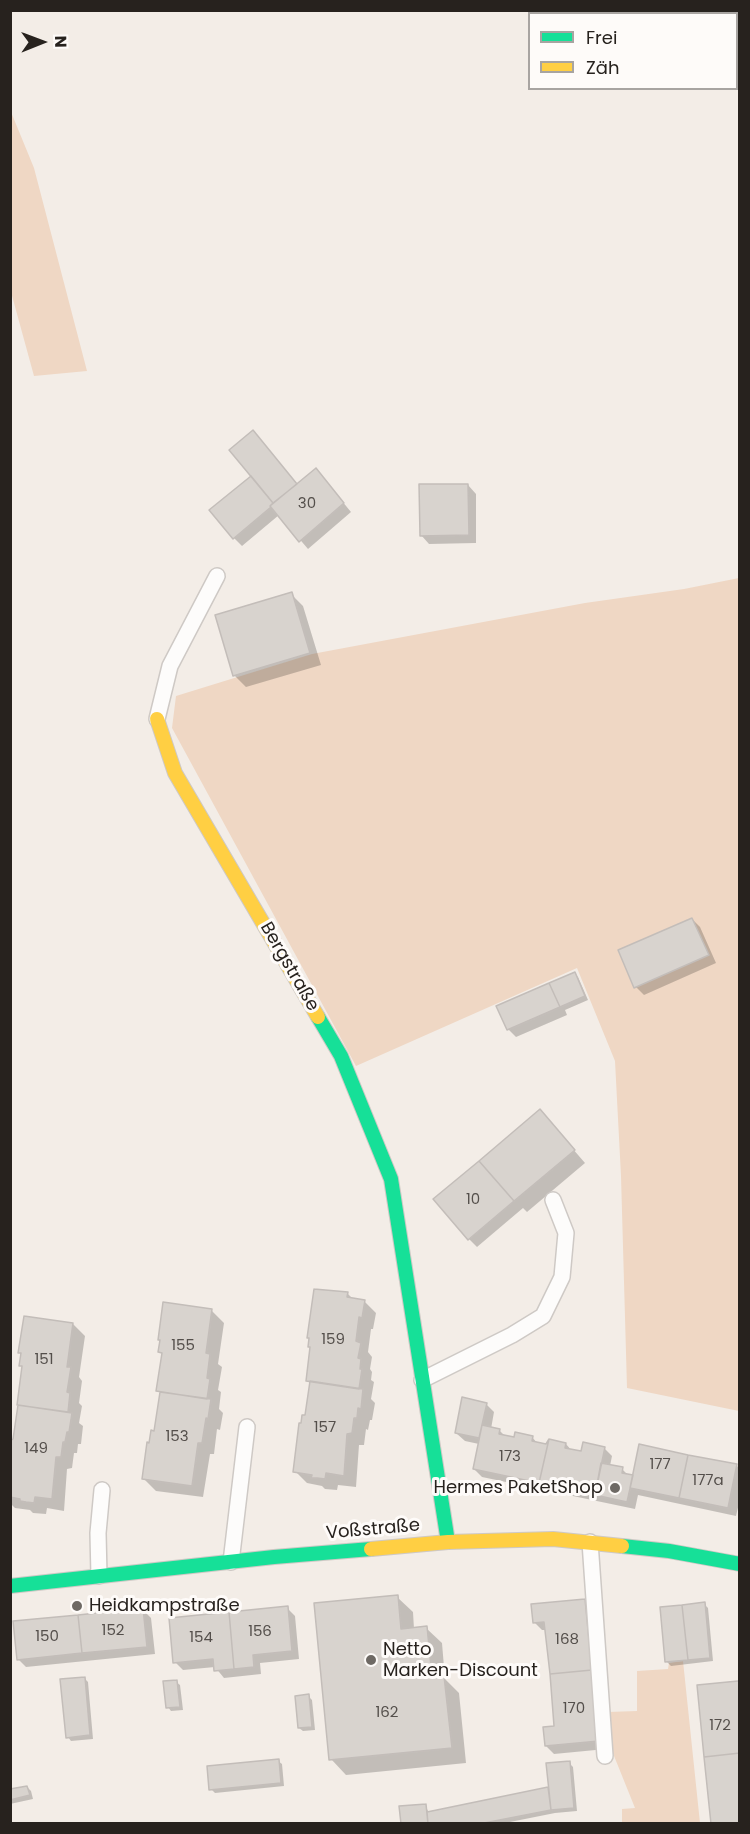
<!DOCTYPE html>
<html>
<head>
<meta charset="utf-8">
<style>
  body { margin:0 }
  #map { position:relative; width:750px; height:1834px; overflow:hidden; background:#f3ede7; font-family:Poppins,sans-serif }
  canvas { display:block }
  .frame { position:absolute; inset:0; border:12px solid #27221e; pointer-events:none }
  .legend { position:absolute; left:528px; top:12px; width:210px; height:78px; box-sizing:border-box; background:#fefbf9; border:2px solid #a8a4a1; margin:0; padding:8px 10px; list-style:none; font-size:18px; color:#27221e }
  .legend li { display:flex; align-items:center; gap:12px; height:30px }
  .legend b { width:30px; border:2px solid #a8a4a1 }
  .north { position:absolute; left:12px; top:12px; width:60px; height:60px; -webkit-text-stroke:4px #fefbf9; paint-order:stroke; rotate:89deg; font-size:16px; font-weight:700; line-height:24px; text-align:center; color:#27221e }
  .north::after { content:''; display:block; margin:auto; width:21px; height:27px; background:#27221e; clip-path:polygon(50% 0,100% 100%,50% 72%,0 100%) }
</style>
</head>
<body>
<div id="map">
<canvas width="750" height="1834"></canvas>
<div class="frame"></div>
<ul class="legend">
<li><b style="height:8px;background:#16e098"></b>Frei</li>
<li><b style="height:8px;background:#ffcf43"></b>Zäh</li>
</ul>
<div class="north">N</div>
</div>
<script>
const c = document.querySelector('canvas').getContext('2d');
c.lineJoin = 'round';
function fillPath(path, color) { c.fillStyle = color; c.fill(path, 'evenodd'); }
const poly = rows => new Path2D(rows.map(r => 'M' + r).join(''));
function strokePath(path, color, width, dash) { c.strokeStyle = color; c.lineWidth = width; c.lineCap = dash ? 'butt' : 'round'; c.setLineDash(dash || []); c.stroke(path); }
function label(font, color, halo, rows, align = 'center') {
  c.font = font + ' Poppins,sans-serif'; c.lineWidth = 6; c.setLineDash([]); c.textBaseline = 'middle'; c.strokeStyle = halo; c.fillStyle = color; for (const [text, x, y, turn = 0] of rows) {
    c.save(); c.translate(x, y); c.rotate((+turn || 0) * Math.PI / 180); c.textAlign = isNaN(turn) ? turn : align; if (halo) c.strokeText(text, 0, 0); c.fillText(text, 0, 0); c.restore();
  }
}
const green = poly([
  [11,112,34,168,87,371,34,376,11,292],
  [739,578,739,1411,627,1388,621,1176,615,1061,577,968,356,1066,172,728,176,696,312,654,585,603,684,589],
  [683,1661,700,1823,622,1823,622,1809,635,1808,610,1746,608,1712,637,1711,637,1671,668,1669,669,1663]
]);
const shadow = poly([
  [253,432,298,485,323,478,351,512,308,549,279,515,242,546,234,538,253,477],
  [468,485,476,494,476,543,429,544,421,535],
  [291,594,303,606,321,665,246,687,234,675],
  [692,919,700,927,716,963,644,995,636,987],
  [574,973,578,977,588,1000,565,1010,567,1015,516,1037,508,1029],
  [540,1111,585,1163,527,1212,523,1208,477,1247,469,1239],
  [347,1293,354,1300,364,1301,376,1313,373,1329,371,1329,368,1352,372,1357,370,1369,372,1372,371,1380,374,1382,371,1399,375,1403,372,1420,370,1420,368,1430,366,1429,364,1445,359,1445,356,1487,338,1485,337,1490,325,1489,322,1486,307,1483,295,1471,311,1384,307,1380,312,1349,309,1346,310,1339,308,1337],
  [212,1311,224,1323,218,1364,222,1367,218,1390,221,1392,219,1409,223,1413,220,1430,217,1429,214,1454,210,1454,203,1497,156,1491,144,1479,156,1432,161,1394,158,1390,163,1355,160,1352],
  [73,1324,85,1336,79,1377,82,1381,79,1403,82,1406,79,1423,83,1426,81,1444,78,1444,77,1453,74,1453,72,1468,67,1469,64,1511,47,1508,46,1514,33,1513,30,1510,15,1508,10,1503,10,1449,14,1440,24,1368,21,1365,22,1355,20,1353],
  [486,1404,494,1412,491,1429,499,1430,506,1437,532,1437,538,1444,548,1446,566,1444,572,1451,582,1453,604,1448,612,1456,610,1466,622,1469,629,1476,634,1477,640,1446,737,1466,740,1469,740,1499,736,1516,638,1495,635,1509,482,1477,474,1469,479,1444,465,1441,456,1433],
  [397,1597,413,1612,414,1629,426,1628,442,1643,445,1679,459,1693,466,1763,346,1775,331,1759],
  [584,1600,592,1609,606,1749,554,1754,546,1746,556,1728,547,1630,542,1630,534,1622],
  [704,1604,708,1608,713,1661,671,1666,667,1662],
  [287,1608,295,1616,299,1659,260,1663,261,1674,224,1678,215,1667,183,1670,175,1662],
  [143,1610,151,1618,155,1654,26,1667,18,1659],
  [84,1678,88,1682,93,1739,71,1741,68,1737],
  [176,1682,180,1685,183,1710,171,1711,168,1707],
  [308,1696,312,1700,315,1730,303,1731,299,1728],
  [278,1761,282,1764,284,1786,215,1793,211,1789],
  [569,1763,573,1767,577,1811,555,1813,500,1824,402,1824,425,1805,429,1813,550,1788],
  [27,1787,31,1791,33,1799,10,1804,10,1791]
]);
const building = poly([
  [253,430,297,484,273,503,229,450,253,430],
  [316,468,344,503,299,542,270,506,316,468],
  [251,476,273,503,270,506,271,507,233,539,209,510,251,476],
  [419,484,468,484,469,535,420,536,419,484],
  [292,592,310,653,233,676,215,615,292,592],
  [692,918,709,955,634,988,618,950,692,918],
  [575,972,585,996,560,1007,549,983,575,972],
  [549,983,560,1007,507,1030,496,1006,549,983],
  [540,1109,575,1150,514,1201,479,1161,540,1109],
  [479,1161,514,1201,468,1240,433,1199,479,1161],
  [314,1289,348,1292,347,1297,365,1300,362,1318,359,1317,356,1341,361,1343,358,1358,361,1359,360,1369,362,1369,359,1389,306,1381,310,1347,308,1347,309,1338,307,1338,314,1289],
  [163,1302,212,1309,206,1353,210,1354,207,1378,210,1379,207,1399,156,1391,162,1353,158,1352,160,1340,158,1340,163,1302],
  [24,1316,73,1323,67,1367,71,1367,67,1392,70,1393,68,1412,17,1405,22,1366,19,1366,21,1353,18,1353,24,1316],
  [310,1381,363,1389,361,1409,358,1408,357,1418,354,1418,352,1433,347,1434,344,1476,326,1473,325,1479,317,1478,311,1478,312,1475,293,1472,299,1423,301,1423,302,1415,305,1415,310,1381],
  [160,1392,211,1399,208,1419,206,1418,202,1443,198,1443,192,1486,142,1479,147,1442,149,1443,151,1430,154,1431,160,1392],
  [462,1397,487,1403,479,1438,455,1433,462,1397],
  [18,1405,72,1413,69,1432,67,1432,65,1442,63,1442,61,1457,56,1457,52,1499,35,1497,34,1503,26,1502,20,1501,20,1499,10,1497,10,1441,13,1439,18,1405],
  [482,1425,500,1429,499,1434,514,1437,515,1432,533,1436,532,1441,546,1444,549,1439,539,1483,473,1469,482,1425],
  [549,1439,566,1443,565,1448,581,1451,583,1442,605,1447,595,1495,539,1483,549,1439],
  [639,1444,688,1455,679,1498,630,1488,639,1444],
  [688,1455,737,1464,728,1508,679,1498,688,1455],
  [601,1463,623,1467,622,1473,633,1475,627,1502,595,1495,601,1463],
  [398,1595,401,1629,427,1626,432,1677,444,1676,452,1748,329,1760,314,1603,398,1595],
  [585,1599,592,1670,550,1674,544,1622,533,1623,531,1604,585,1599],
  [705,1602,710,1658,688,1660,682,1605,705,1602],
  [682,1605,688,1660,665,1662,660,1607,682,1605],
  [288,1606,292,1651,253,1655,254,1667,234,1669,229,1612,288,1606],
  [143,1608,147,1647,82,1653,78,1615,143,1608],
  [229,1612,234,1669,214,1671,213,1659,173,1663,169,1618,229,1612],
  [78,1615,82,1653,17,1660,13,1621,78,1615],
  [592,1670,599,1741,545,1746,543,1727,554,1726,550,1674,592,1670],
  [85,1677,90,1735,66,1738,60,1679,85,1677],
  [177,1680,180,1707,166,1708,163,1681,177,1680],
  [738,1681,740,1681,740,1753,704,1757,697,1685,738,1681],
  [309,1694,312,1727,298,1728,295,1696,309,1694],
  [740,1753,740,1824,711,1824,704,1757,740,1753],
  [279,1759,281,1783,209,1790,207,1766,279,1759],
  [570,1761,574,1808,551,1810,546,1763,570,1761],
  [27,1786,30,1795,10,1800,10,1789,27,1786],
  [548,1787,551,1810,479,1824,428,1824,427,1812,548,1787],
  [426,1804,428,1824,401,1824,399,1806,426,1804]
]);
const lane = poly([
  [157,719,170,666,217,576],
  [422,1380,512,1335,543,1316,562,1277,566,1233,553,1200],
  [590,1542,605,1756],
  [231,1562,247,1427],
  [99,1576,98,1533,102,1490]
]);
const fast = poly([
  [318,1017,341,1056,391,1179,448,1542],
  [622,1546,669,1551,740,1564],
  [10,1586,274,1557,371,1549]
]);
const slow = poly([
  [157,719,175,773,318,1017],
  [371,1549,448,1542,553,1539,622,1546]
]);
const markers = [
  [615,1488,6,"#6e6964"],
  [77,1606,6,"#6e6964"],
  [371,1660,6,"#6e6964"]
];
const numberNames = [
  ["30",307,504],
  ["10",473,1200],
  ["159",333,1340],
  ["155",183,1346],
  ["151",44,1360],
  ["157",325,1428],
  ["153",177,1437],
  ["149",36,1449],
  ["173",510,1457],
  ["177",660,1465],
  ["177a",708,1481],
  ["152",113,1631],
  ["156",260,1632],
  ["150",47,1637],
  ["154",201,1638],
  ["168",567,1640],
  ["170",574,1709],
  ["162",387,1713],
  ["172",720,1726]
];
const streetNames = [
  ["Bergstraße",289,967,60],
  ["Voßstraße",373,1530,-5]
];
const poiNames = [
  ["Hermes PaketShop",603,1488,"right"],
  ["Heidkampstraße",89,1606],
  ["Netto",383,1650],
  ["Marken-Discount",383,1671]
];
fillPath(green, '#efd7c4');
fillPath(shadow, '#0003');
fillPath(building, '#d8d3ce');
strokePath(building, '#c3bdb9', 1.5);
strokePath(lane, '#cec9c5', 18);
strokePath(fast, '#cec9c5', 16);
strokePath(slow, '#cec9c5', 16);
strokePath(lane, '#fdfcfb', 15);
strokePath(fast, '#16e098', 14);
strokePath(slow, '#ffcf43', 14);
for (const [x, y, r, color] of markers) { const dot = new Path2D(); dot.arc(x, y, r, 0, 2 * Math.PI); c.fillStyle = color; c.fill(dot); strokePath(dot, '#fefbf9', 2); }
label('15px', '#544f4b', null, numberNames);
label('18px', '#27221e', '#fefbf9', streetNames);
label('18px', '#27221e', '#fefbf9', poiNames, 'left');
</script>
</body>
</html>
